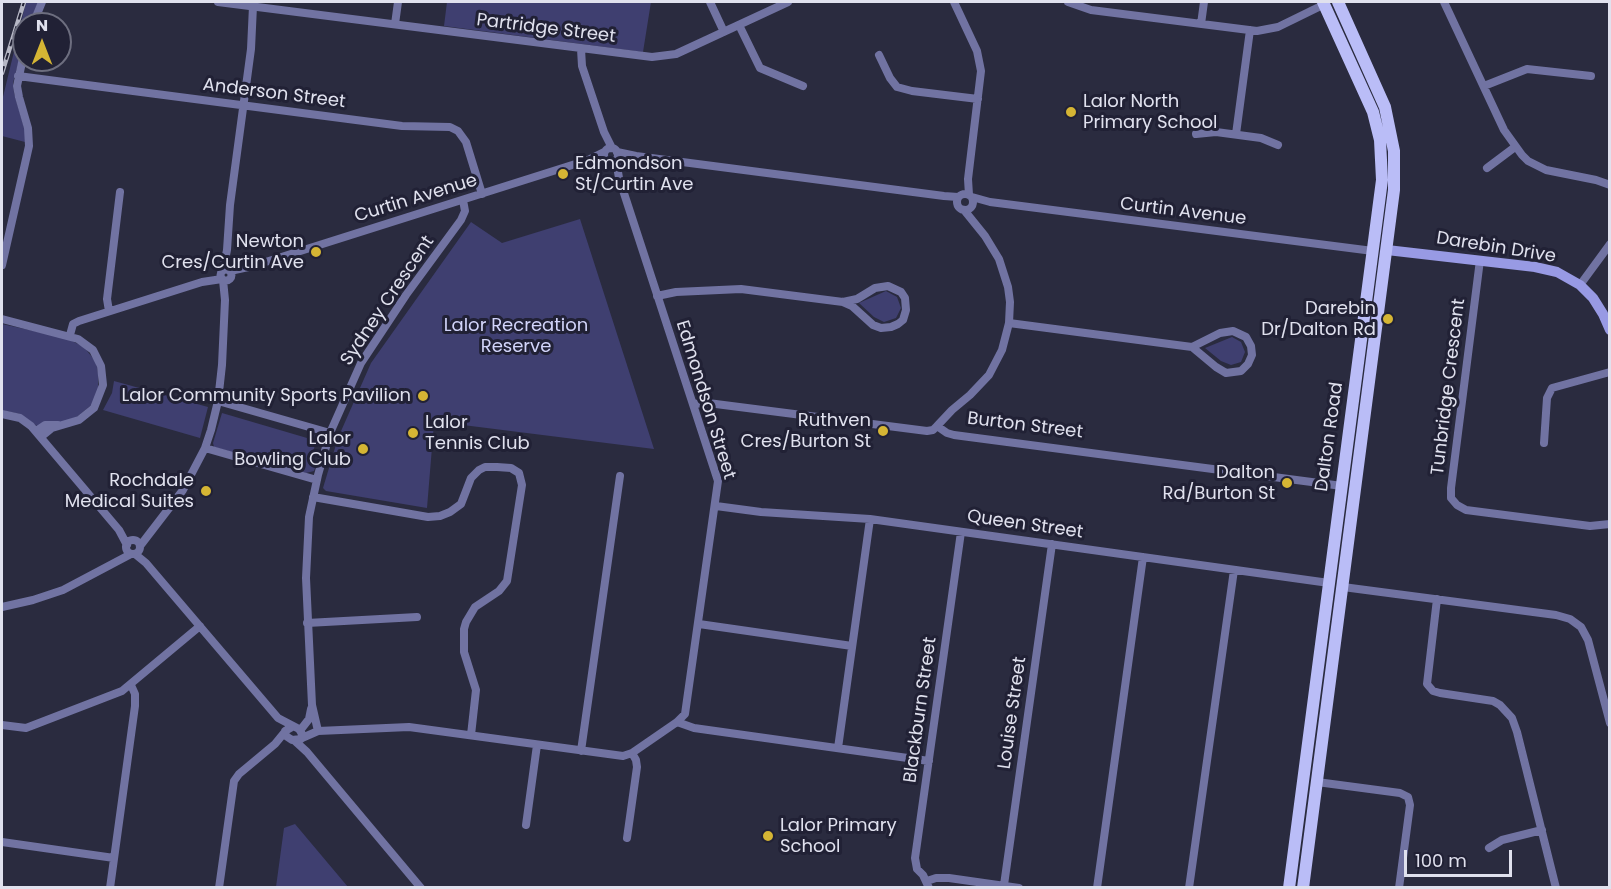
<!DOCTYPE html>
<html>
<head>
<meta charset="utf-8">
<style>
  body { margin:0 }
  #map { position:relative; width:1611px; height:889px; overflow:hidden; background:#2a2b3f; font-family:Poppins,sans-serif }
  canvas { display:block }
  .frame { position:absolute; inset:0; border:3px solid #e0e1ee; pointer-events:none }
  .north { position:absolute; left:12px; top:12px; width:60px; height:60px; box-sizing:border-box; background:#212135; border:2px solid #6d6e7f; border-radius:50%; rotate:0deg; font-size:16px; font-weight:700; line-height:24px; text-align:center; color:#e0e1ee }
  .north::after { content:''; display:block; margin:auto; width:21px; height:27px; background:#d5b534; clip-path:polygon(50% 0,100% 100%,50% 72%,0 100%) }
  .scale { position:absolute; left:1404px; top:850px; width:108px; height:27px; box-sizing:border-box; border:3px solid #e0e1ee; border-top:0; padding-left:8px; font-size:18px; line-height:21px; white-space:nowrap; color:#e0e1ee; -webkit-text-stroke:4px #212135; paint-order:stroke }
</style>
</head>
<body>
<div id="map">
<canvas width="1611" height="889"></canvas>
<div class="frame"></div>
<div class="north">N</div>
<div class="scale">100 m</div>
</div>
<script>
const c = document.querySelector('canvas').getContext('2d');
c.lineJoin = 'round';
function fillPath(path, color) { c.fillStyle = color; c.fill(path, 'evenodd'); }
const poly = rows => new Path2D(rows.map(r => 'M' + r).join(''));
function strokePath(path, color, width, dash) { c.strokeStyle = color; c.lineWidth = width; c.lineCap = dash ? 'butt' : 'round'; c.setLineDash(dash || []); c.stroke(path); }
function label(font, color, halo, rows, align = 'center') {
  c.font = font + ' Poppins,sans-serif'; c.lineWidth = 6; c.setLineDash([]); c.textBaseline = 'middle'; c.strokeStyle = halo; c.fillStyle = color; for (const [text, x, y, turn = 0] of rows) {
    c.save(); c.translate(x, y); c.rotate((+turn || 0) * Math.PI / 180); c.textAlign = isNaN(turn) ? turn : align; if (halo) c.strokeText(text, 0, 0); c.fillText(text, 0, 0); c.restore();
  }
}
const green = poly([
  [26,2,38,2,29,24,24,24,24,41,13,83,14,93,25,131,25,142,2,136,2,101],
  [447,2,651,2,643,52,444,26],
  [580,219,654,449,431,421,434,423,427,508,326,491,323,488,338,438,371,363,471,222,502,243],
  [886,291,897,297,901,308,896,318,884,322,874,317,859,303],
  [2,324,66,338,84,347,96,362,98,373,98,392,94,403,73,420,37,426,20,414,2,410],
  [1232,337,1241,342,1245,352,1241,362,1231,365,1221,361,1205,348],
  [114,381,208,407,200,438,103,410,112,393],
  [222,413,307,438,317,434,323,439,316,442,310,461,316,465,314,471,306,473,214,447,213,443],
  [295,824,348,887,276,887,284,828]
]);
const street = poly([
  [218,2,652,57,676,54,788,2],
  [710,2,724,32],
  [954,2,977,51,981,71,968,179,969,195],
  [1068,2,1091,10,1257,31,1278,27,1325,4],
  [1444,2,1504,130,1522,155,1528,161,1546,170,1596,180,1610,185],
  [33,24,42,2],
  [395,24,398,2],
  [1201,24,1204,2],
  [739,25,760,68,803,86],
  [581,49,582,66,604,132,612,148],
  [879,55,890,78,897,87,912,91,978,99],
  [18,76,402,126,450,127,458,131,466,142,482,194],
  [1484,86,1527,69,1591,76],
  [1196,134,1216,132,1261,138,1278,145],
  [1236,134,1250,30],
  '604 155a7 7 0 1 1 14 0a7 7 0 1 1-14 0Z',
  [617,152,636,156,944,196,958,197],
  [1487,168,1515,147],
  '957 202a8 8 0 1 1 16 0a8 8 0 1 1-16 0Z',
  [972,197,990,202,1373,251],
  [1480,260,1451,488,1451,498,1457,505,1466,510,1590,526,1610,524],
  [2,265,29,146,28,128,19,97,17,86,24,53],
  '220.5 275a5.5 5.5 0 1 1 11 0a5.5 5.5 0 1 1-11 0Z',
  [223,270,227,250,230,205,251,49,253,6],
  [230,271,253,266,588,160,604,152],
  [1580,285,1610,244],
  [657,296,676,292,741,289,843,302,857,299,875,288,888,286,901,292,905,298,906,310,903,320,898,324,891,327,881,328,873,325,852,306,843,302],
  [109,311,107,299,120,192],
  [2,319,78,339,93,350,101,366,103,385,94,408,79,420,52,428,41,437],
  [1009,323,1192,347,1220,333,1233,331,1246,337,1251,346,1252,355,1248,364,1241,371,1226,373,1216,367,1192,347],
  [70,335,73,324,79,321,202,282,222,279],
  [218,401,330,433],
  [693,404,708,403,927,431,933,430,937,426,947,433,954,435,1342,486],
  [2,414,20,418,31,426,119,530,127,545],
  [937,426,952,410,970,395,989,375,1002,350,1009,323,1010,302,1008,287,999,259,985,236,964,210],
  [36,431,45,425,58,425],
  [1544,443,1547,398,1552,388,1610,372],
  [205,448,317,480],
  [313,497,428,517,440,516,450,512,461,504,471,478,479,470,485,467,497,467,511,468,519,473,522,485,507,581,499,591,475,607,466,622,464,629,464,652,476,690,471,735],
  [716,506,761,512,870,519,1329,583],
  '126 547a7 7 0 1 1 14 0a7 7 0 1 1-14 0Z',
  [140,546,183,490,205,448,211,430,218,401,222,365,225,300,223,280],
  [135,554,146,563,278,718,299,729,302,734,301,739,292,740,286,736,285,731,292,727],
  [1343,587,1556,615,1570,619,1581,627,1588,640,1610,723],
  [1437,599,1427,684,1433,691,1440,693,1493,701,1500,705,1512,718,1517,732,1556,888],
  [2,607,33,600,63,590,131,554],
  [307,623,417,617],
  [699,624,852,646],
  [677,722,694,728,929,761],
  [2,725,26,728,122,691,200,626],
  [302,728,309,719,311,709],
  [318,731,312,705,306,578,309,517,318,475,330,433,361,363,406,295,461,220,465,211,463,200],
  [302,738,318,731,409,727,623,756,632,753,677,722,685,714,718,481,619,178,616,160],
  [295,741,307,752,421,888],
  [838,748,870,519],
  [581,751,620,476],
  [1317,782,1400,793,1408,797,1410,805,1399,888],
  [526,825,537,745],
  [627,838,637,767,636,760,632,753],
  [2,842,114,858],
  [1489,848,1502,840,1542,830],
  [927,881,936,878,949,878,1019,888],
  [1004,885,1052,544],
  [110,888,135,706,135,694,131,685],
  [219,888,234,781,239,774,275,744,284,733],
  [929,888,923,875,917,869,915,858,961,532],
  [1097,888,1143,557],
  [1189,888,1234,570]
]);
const secondary = poly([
  [1387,250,1535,267,1557,272,1580,285,1593,298,1603,314,1610,330]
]);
const primary = poly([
  [1289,888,1382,180,1380,140,1373,112,1323,2],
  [1303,888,1394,190,1394,151,1385,107,1338,2]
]);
const rail = poly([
  [2,73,24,2]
]);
const markers = [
  [1071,112,6,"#d5b534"],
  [563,174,6,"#d5b534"],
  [316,252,6,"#d5b534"],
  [1388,319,6,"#d5b534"],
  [423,396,6,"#d5b534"],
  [883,431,6,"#d5b534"],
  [413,433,6,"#d5b534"],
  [363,449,6,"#d5b534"],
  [1287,483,6,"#d5b534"],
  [206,491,6,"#d5b534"],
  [768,836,6,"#d5b534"]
];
const streetNames = [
  ["Partridge Street",546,29,7],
  ["Anderson Street",274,94,7],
  ["Curtin Avenue",416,199,-17],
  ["Curtin Avenue",1183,212,7],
  ["Darebin Drive",1496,248,9],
  ["Sydney Crescent",388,301,-56],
  ["Tunbridge Crescent",1449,387,-83],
  ["Edmondson Street",705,400,73],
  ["Burton Street",1025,426,7],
  ["Dalton Road",1330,437,-82],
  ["Queen Street",1025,525,8],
  ["Blackburn Street",921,710,-82],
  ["Louise Street",1013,713,-82]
];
const poiNames = [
  ["Lalor North",1083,102,"left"],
  ["Primary School",1083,123,"left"],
  ["Edmondson",575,164,"left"],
  ["St/Curtin Ave",575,185,"left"],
  ["Newton",304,242],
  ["Cres/Curtin Ave",304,263],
  ["Darebin",1376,309],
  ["Dr/Dalton Rd",1376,330],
  ["Lalor Community Sports Pavilion",411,396],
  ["Ruthven",871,421],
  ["Cres/Burton St",871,442],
  ["Lalor",425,423,"left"],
  ["Tennis Club",425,444,"left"],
  ["Lalor",351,439],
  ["Bowling Club",351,460],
  ["Dalton",1275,473],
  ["Rd/Burton St",1275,494],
  ["Rochdale",194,481],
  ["Medical Suites",194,502],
  ["Lalor Primary",780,826,"left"],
  ["School",780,847,"left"]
];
const parkNames = [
  ["Lalor Recreation",516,326],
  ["Reserve",516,347]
];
fillPath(green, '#3f3f70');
strokePath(street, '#7173a2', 8);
strokePath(secondary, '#989ae4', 10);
strokePath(primary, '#babdf7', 12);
strokePath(rail, '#b6b7c5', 4.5);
strokePath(rail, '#212135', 2, [7]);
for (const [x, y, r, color] of markers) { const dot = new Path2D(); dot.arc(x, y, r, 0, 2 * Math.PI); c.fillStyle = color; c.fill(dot); strokePath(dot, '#212135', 2); }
label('18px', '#e0e1ee', '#212135', streetNames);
label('18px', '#e0e1ee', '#212135', poiNames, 'right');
label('18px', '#d2d4fa', '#212135', parkNames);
</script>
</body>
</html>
